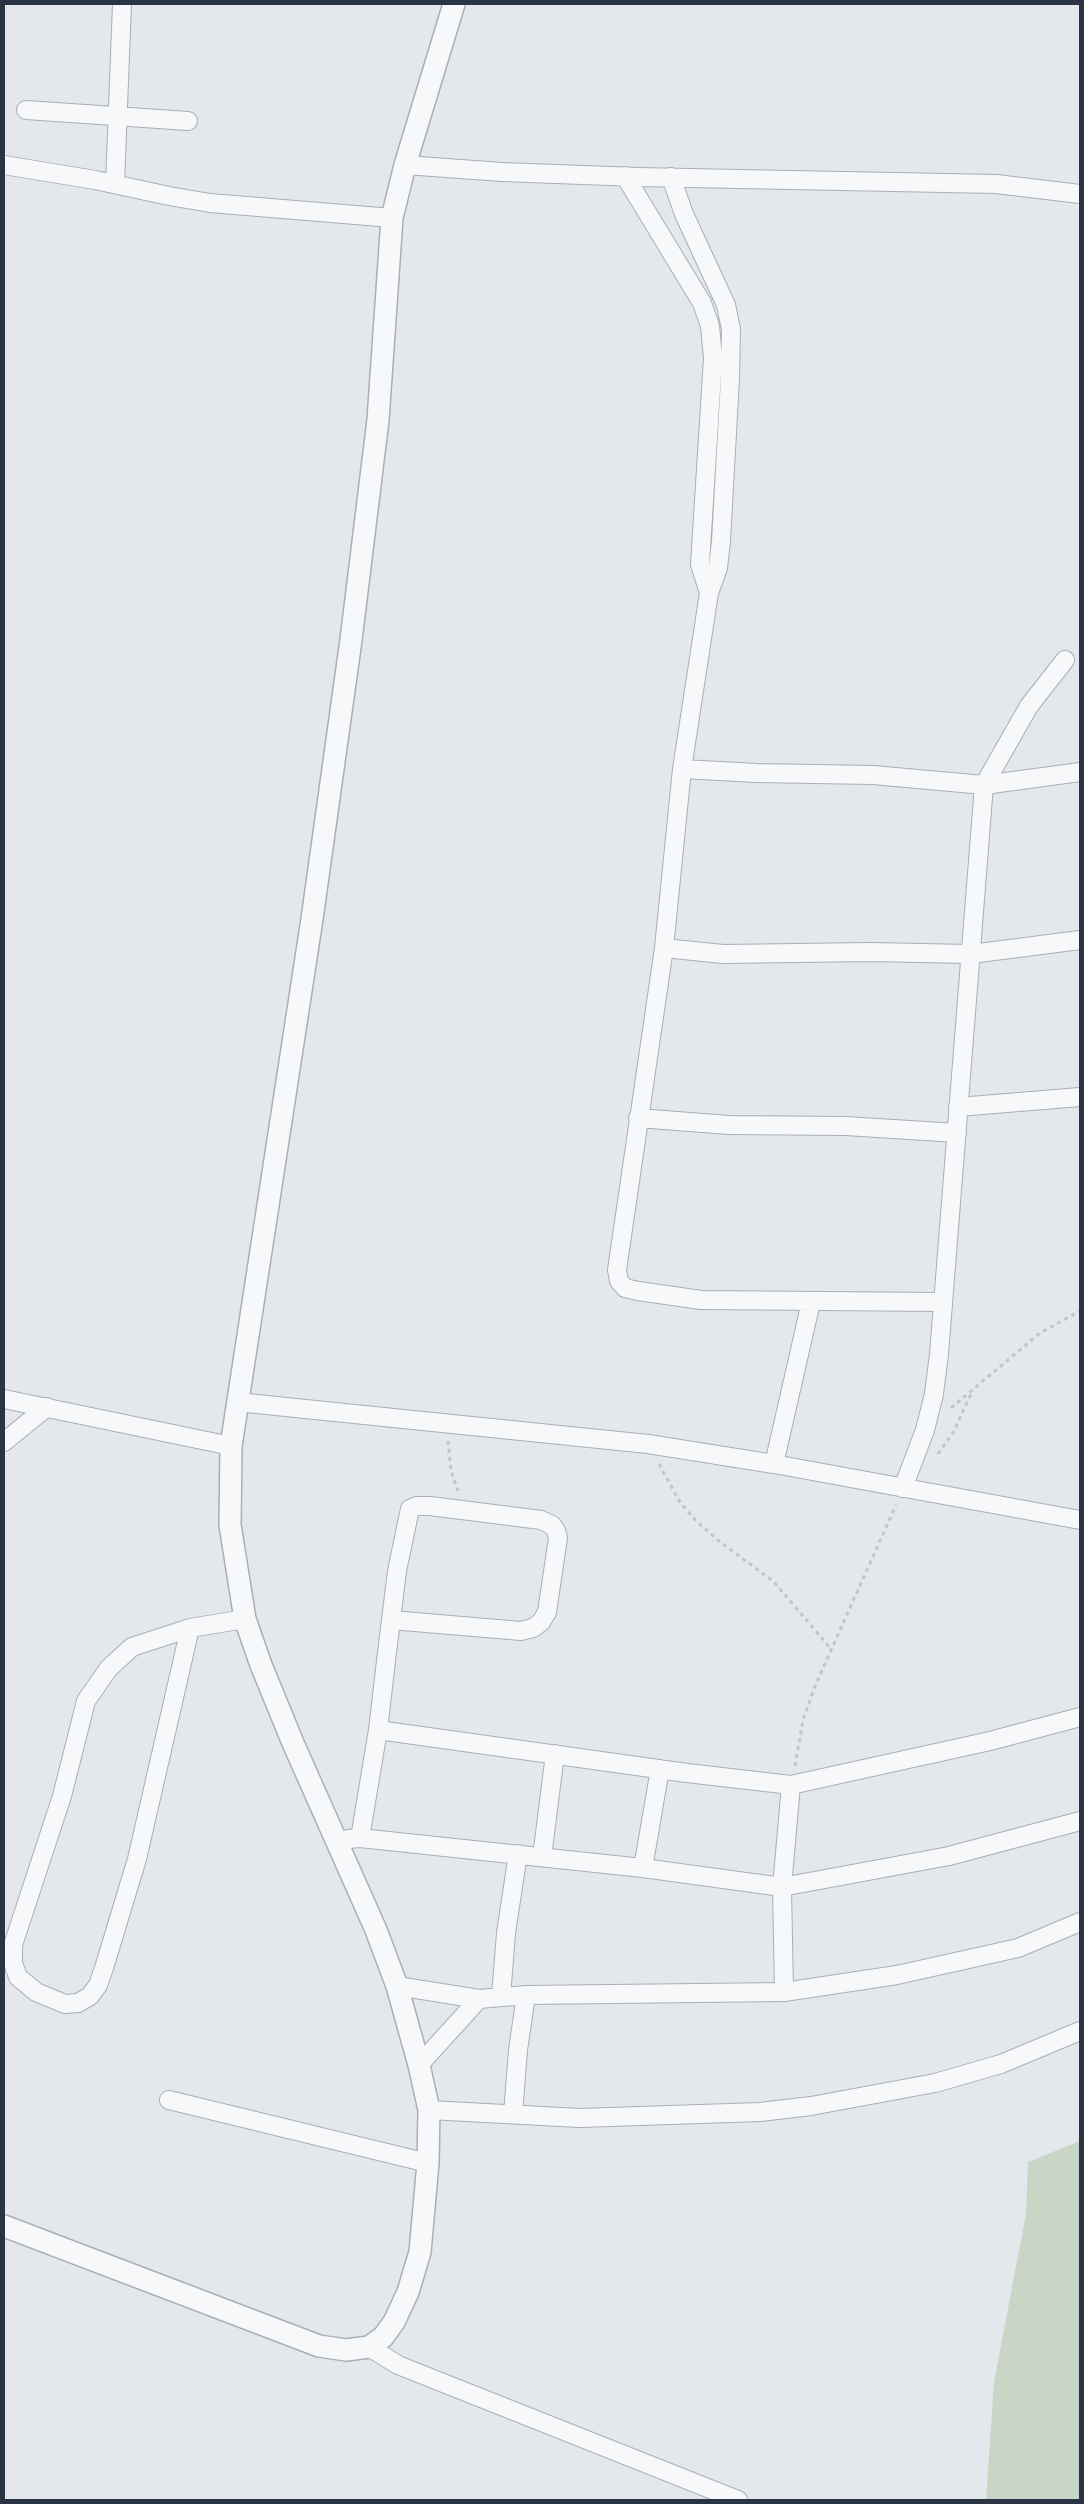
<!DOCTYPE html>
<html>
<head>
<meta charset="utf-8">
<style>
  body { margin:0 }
  #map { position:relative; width:1084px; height:2504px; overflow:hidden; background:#e4e7ec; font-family:Raleway,sans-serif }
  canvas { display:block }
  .frame { position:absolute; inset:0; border:5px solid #2b3445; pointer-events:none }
</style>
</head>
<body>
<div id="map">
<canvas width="1084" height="2504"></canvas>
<div class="frame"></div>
</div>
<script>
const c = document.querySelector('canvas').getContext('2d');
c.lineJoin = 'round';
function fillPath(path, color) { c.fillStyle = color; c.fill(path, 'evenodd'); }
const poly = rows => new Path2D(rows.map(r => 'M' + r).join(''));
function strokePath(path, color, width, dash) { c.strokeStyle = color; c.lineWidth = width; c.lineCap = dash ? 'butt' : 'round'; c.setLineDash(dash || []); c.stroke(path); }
const green = poly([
  [1080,2141,1080,2500,986,2500,994,2382,1026,2214,1028,2162]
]);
const path = poly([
  [951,1408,1040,1333,1080,1311],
  [448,1441,451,1471,458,1491],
  [938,1454,953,1433,972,1392],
  [659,1464,680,1502,696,1521,720,1542,773,1581,832,1650],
  [795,1766,803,1720,815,1686,896,1505]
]);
const minor = poly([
  [26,110,188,121],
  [4,165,95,180,169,196,210,203,392,218],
  [405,165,502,172,637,177,996,184,1080,194],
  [625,176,702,303,710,326,713,358,700,564,709,593],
  [671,177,684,214,726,305,731,329,730,379,721,541,718,568,709,593,682,769,664,948,617,1270,619,1281,625,1288,638,1291,701,1300,943,1302],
  [115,184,122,4],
  [682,769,757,773,873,775,984,785,1080,772],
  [664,948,723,954,870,952,971,954,1080,940],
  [958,1107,1080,1097],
  [638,1118,729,1125,846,1126,957,1133],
  [4,1399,231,1446],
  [237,1402,648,1444,774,1464,1080,1520],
  [4,1442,47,1407],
  [774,1464,811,1302],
  [903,1488,925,1430,934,1394,939,1354,984,785,1029,706,1065,660],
  [190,1628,137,1859,104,1968,98,1985,90,1996,78,2003,65,2004,36,1992,18,1977,13,1963,13,1945,62,1796,86,1701,109,1668,132,1647,190,1628,245,1619],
  [378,1730,386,1661,397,1571,410,1509,417,1506,430,1506,541,1520,552,1525,556,1531,558,1538,547,1612,541,1622,533,1628,521,1631,391,1620],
  [360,1838,378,1730,687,1773,791,1785,990,1741,1080,1717],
  [348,1839,360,1838,643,1868,782,1887,949,1856,1080,1821],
  [542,1857,555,1754],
  [643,1868,660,1769],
  [397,1986,479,1999,526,1995,784,1992,897,1975,1018,1948,1080,1922],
  [784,1992,782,1887,791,1785],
  [501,1997,506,1933,518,1854],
  [419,2065,479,1999],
  [169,2100,428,2163],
  [429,2110,580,2118,760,2112,811,2106,935,2083,1001,2064,1080,2031],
  [513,2114,518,2050,526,1995],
  [369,2347,398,2365,738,2500]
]);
const tertiary = poly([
  [4,2226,319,2346,346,2350,369,2347,383,2337,394,2322,408,2292,420,2252,428,2163,429,2110,419,2065,397,1986,376,1930,293,1743,261,1665,245,1619,230,1525,231,1446,312,919,351,640,378,420,392,218,405,165,454,4]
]);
fillPath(green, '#c9d6c5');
strokePath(minor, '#a9aeb7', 20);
strokePath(tertiary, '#a9aeb7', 24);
strokePath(path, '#c2c5cb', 3, [4, 4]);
strokePath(minor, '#f7f8fa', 18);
strokePath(tertiary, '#f7f8fa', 21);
</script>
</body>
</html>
